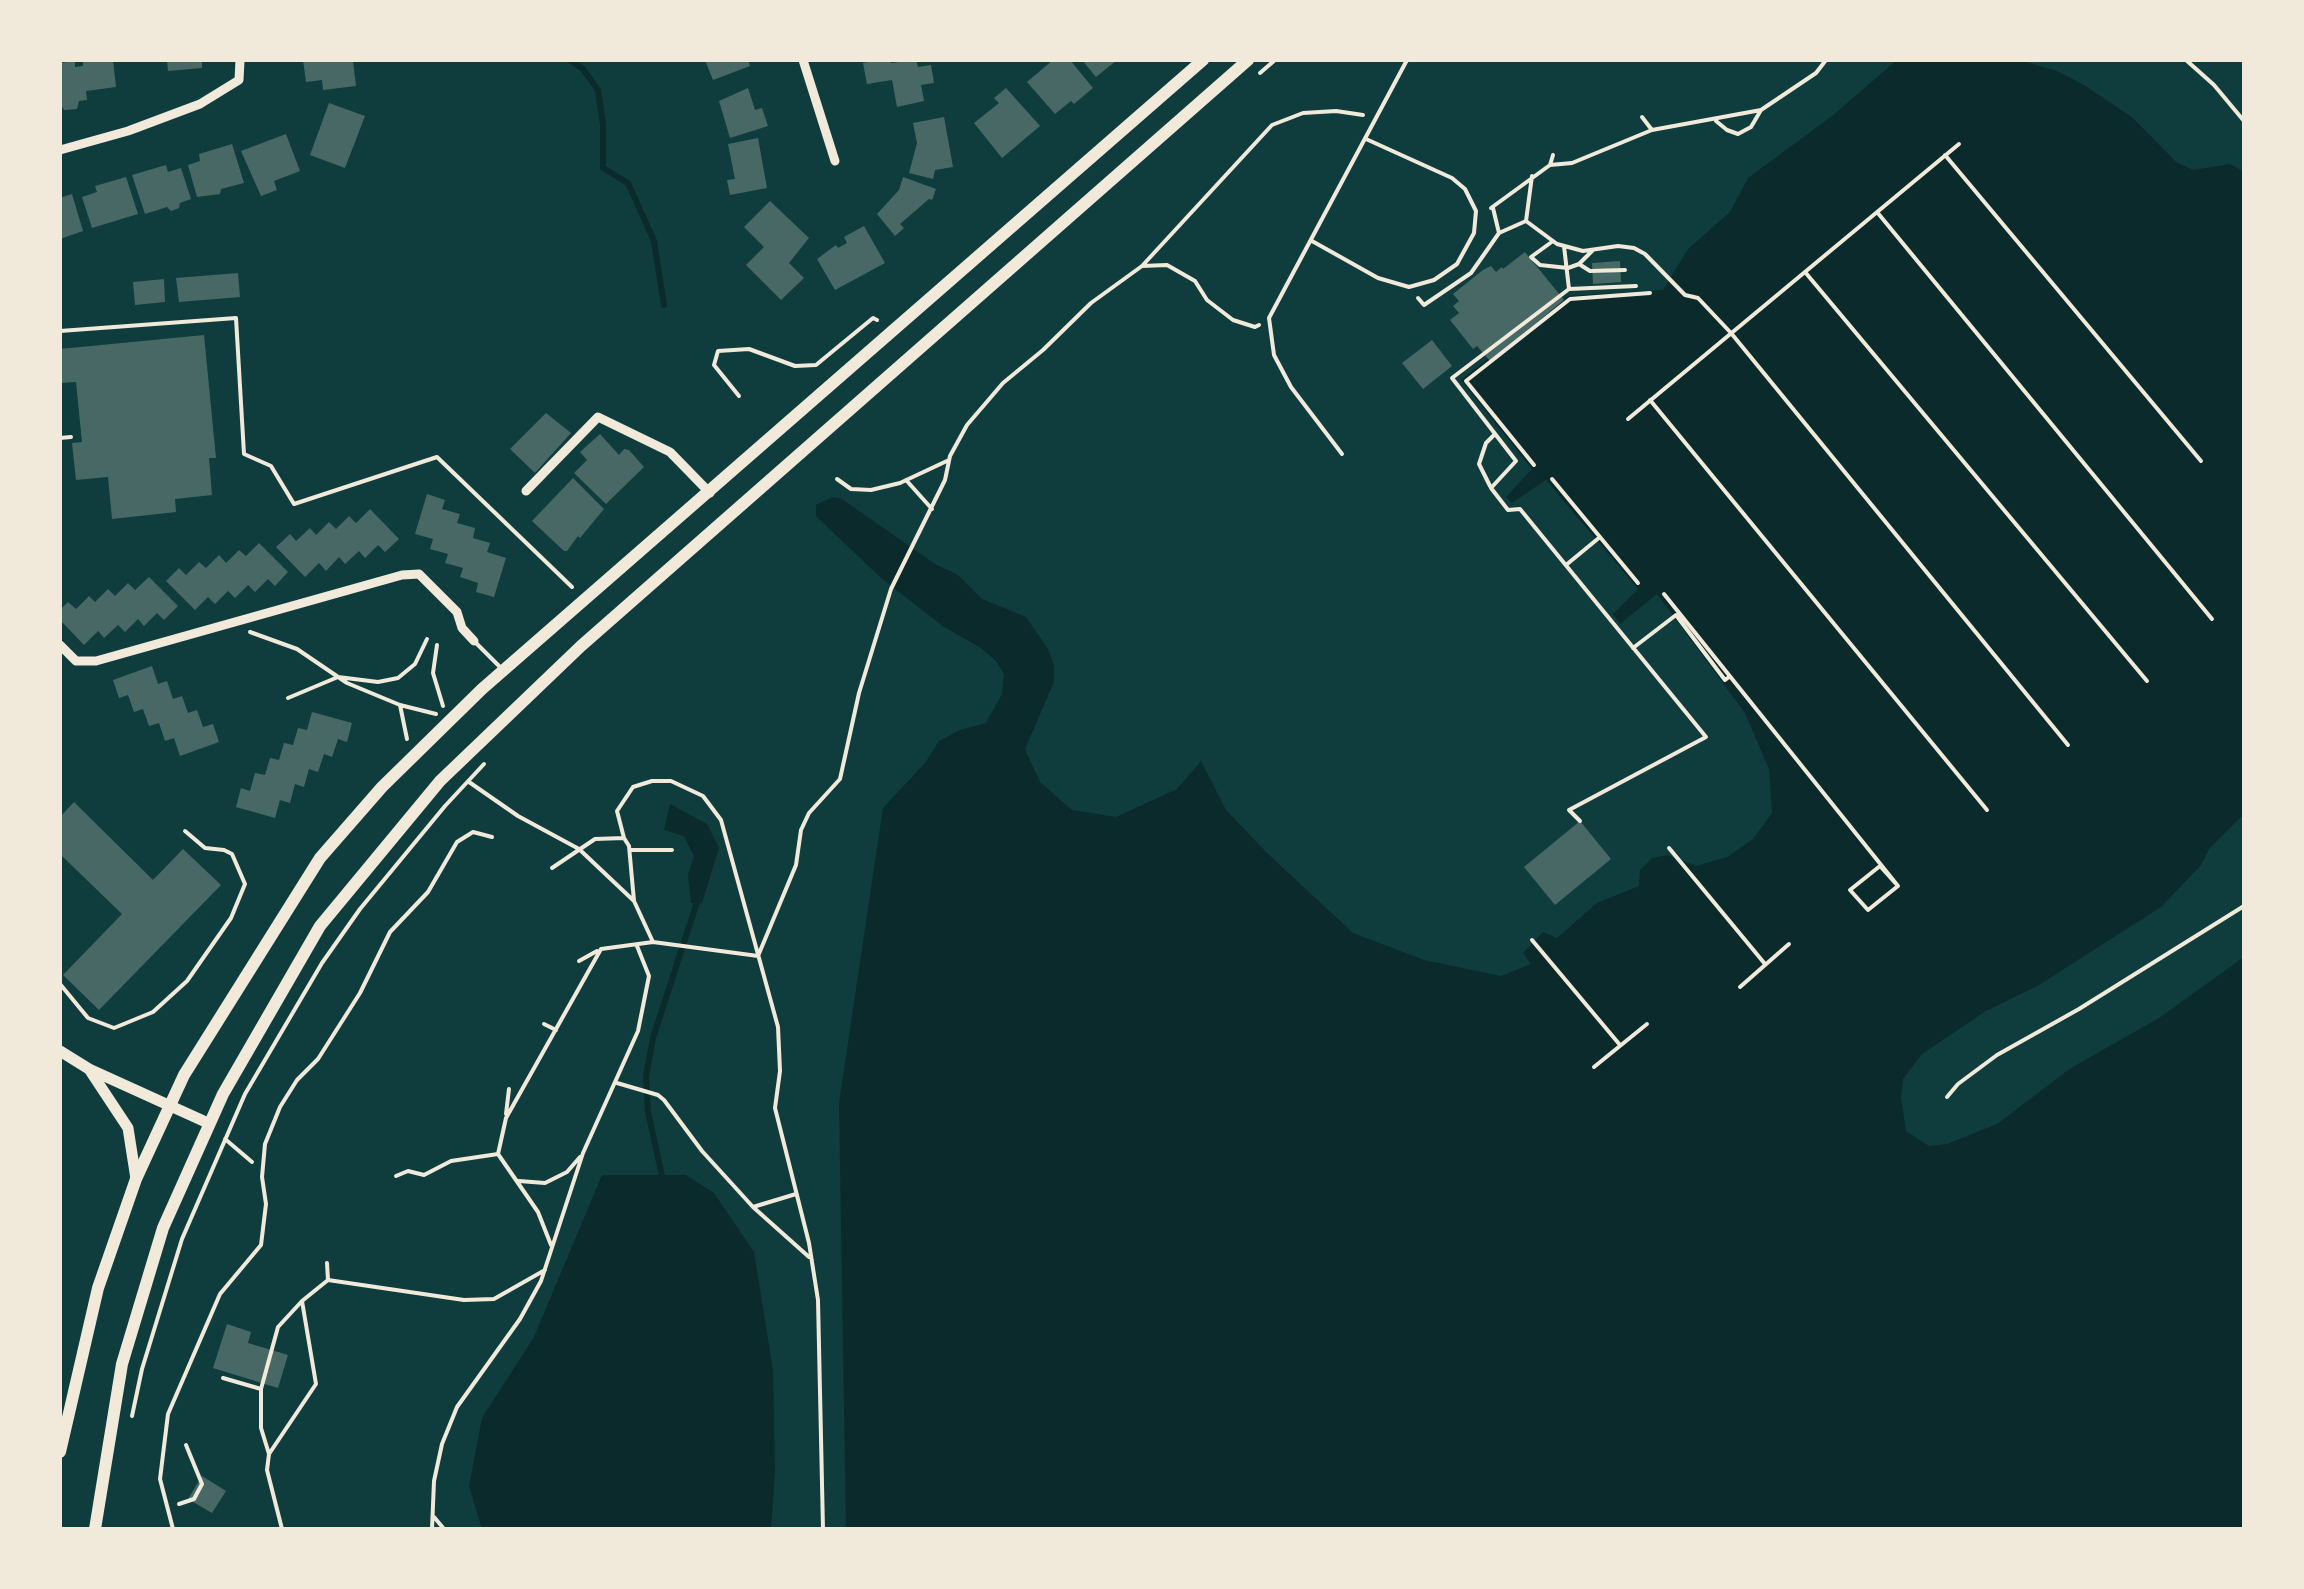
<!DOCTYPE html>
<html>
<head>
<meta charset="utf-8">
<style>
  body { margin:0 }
  #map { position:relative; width:2304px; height:1589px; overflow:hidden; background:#0f3d3e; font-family:"Asap Condensed",sans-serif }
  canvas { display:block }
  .frame { position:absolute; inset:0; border:62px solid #f1e9da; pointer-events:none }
</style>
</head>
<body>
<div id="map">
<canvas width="2304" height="1589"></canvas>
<div class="frame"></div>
</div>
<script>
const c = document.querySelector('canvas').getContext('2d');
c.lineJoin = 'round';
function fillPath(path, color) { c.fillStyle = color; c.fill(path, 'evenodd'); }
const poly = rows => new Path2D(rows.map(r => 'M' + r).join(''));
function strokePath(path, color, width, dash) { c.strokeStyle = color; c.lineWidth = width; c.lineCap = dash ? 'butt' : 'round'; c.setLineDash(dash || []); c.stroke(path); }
const water = poly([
  [1897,60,2020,60,2057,71,2084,85,2133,118,2176,162,2193,170,2230,164,2244,172,2244,814,2209,849,2201,865,2161,907,2039,985,1986,1011,1922,1054,1903,1079,1901,1098,1906,1131,1929,1146,1947,1144,1997,1124,2071,1068,2159,1018,2244,957,2244,1529,846,1529,839,1103,883,808,925,763,939,741,960,730,986,723,1002,694,1004,674,996,661,981,648,944,627,881,578,816,516,816,505,833,497,842,499,935,564,958,575,982,599,1026,617,1048,649,1054,665,1054,682,1025,749,1040,782,1072,810,1116,817,1177,789,1201,761,1226,810,1267,853,1353,933,1424,960,1501,976,1531,964,1523,953,1543,932,1557,938,1597,903,1639,886,1640,870,1652,858,1667,855,1696,866,1727,857,1753,839,1772,813,1769,769,1745,713,1657,594,1620,624,1613,614,1638,589,1546,480,1512,503,1506,497,1532,469,1461,380,1568,296,1663,290,1688,249,1730,212,1748,178,1832,116],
  [670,804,707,824,719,848,702,903,691,903,688,874,694,857,684,836,664,830],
  [602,1175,686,1175,714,1193,754,1252,773,1370,775,1471,771,1529,482,1529,469,1486,482,1418,534,1337]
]);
const stream = poly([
  [570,60,583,69,598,90,603,125,603,168,628,183,654,241,664,305],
  [662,1176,648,1112,646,1076,653,1038,698,899]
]);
const building = poly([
  [83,60,113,60,116,87,86,91,87,100,79,101,77,109,64,110,60,103,60,63,75,61,75,67,83,66],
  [167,60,202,60,202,68,168,71],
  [303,60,353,61,356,86,323,90,322,80,306,82],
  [705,60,748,60,750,66,713,80],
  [878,60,891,60,891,63,916,60,918,67,931,65,934,83,921,85,924,101,897,107,892,80,867,84,863,63],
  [1053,60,1070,60,1093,88,1074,104,1071,101,1055,114,1027,82],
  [1082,60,1117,60,1096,77],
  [748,88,755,110,762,108,768,126,730,138,719,101],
  [1006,88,1040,126,1002,158,974,123,999,103,994,98],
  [329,103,365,116,345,168,310,155],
  [944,117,953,167,935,170,933,179,909,173,917,143,913,123],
  [286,134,300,171,274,181,277,190,261,196,241,151],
  [758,138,767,188,730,195,727,180,735,179,728,144],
  [232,144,244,183,221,189,220,194,197,197,188,165,200,161,199,154],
  [166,165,168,172,181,168,191,199,180,203,179,208,171,211,167,207,145,214,132,175],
  [126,177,138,214,92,228,82,197,97,192,95,186],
  [903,177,936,189,932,200,929,199,900,224,904,228,895,236,877,214,899,190],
  [72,194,83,231,60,239,60,198],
  [770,201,809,238,789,263,804,278,781,300,746,265,764,247,744,227],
  [864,226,885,263,835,290,817,259,836,245,838,248,847,243,844,237],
  [1525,252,1564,300,1490,361,1477,346,1473,349,1450,320,1459,313,1453,306,1459,301,1453,294,1483,270,1491,266,1496,272,1502,267,1503,269],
  [1620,261,1621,282,1593,284,1592,263],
  [238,273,240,297,179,302,176,278],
  [164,279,165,302,135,305,133,282],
  [204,335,216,458,209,458,212,495,175,499,176,512,112,519,108,477,76,480,72,443,82,442,76,382,60,383,60,349],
  [1432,340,1452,366,1423,389,1402,363],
  [546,413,571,433,535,473,510,449],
  [600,434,619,455,624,449,629,450,644,467,606,504,574,473,587,460,580,452],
  [573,478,604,509,580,538,578,536,567,551,564,551,532,521],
  [427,494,445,500,442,509,460,514,457,523,475,528,473,538,490,543,487,552,506,558,494,597,476,592,478,583,460,577,463,568,445,563,448,554,430,549,433,539,415,534],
  [370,509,399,539,385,552,378,545,365,558,359,551,345,564,339,557,326,571,319,563,305,577,276,547,290,534,296,541,310,528,316,535,329,522,336,529,349,516,356,523],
  [259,543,288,572,275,586,268,579,255,592,248,585,235,598,228,591,215,604,208,597,195,610,166,581,179,568,186,575,199,562,206,568,219,555,226,563,239,550,246,556],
  [149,577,178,606,164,620,157,613,144,626,138,619,125,632,118,625,104,638,98,631,84,645,60,620,60,610,68,602,76,609,89,596,95,602,108,589,115,596,128,583,135,590],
  [152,666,158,684,167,681,173,699,182,696,188,713,197,710,203,727,213,724,219,742,180,756,174,738,165,741,159,723,149,726,143,709,134,712,128,695,119,698,113,680],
  [312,712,352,723,347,742,338,739,332,757,324,754,318,772,309,769,304,787,295,784,290,803,280,800,275,818,236,807,241,788,250,791,255,773,265,775,270,758,279,760,284,743,293,745,298,728,307,730],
  [74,802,153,880,183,849,221,885,99,1010,63,975,122,914,60,854,60,817],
  [1580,821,1611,859,1555,905,1524,867],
  [227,1324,251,1332,248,1343,288,1355,278,1388,213,1368],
  [202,1476,226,1491,212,1513,188,1499]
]);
const path = poly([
  [2186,60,2214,85,2244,121],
  [1260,73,1275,60],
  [1642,117,1652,130],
  [1716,121,1727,130,1738,134,1751,127,1761,110],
  [1945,155,2201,461],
  [1550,165,1572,163,1652,130,1761,110,1816,73,1826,60],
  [1491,208,1550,165,1553,155],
  [1877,212,2212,619],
  [1526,221,1557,244,1583,251,1618,246,1634,248,1645,254,1685,295,1698,298,1731,333,2068,745],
  [1526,221,1532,176],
  [1499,233,1526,221],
  [1553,241,1531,257,1540,265,1568,268,1579,264,1593,250],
  [1564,246,1569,289],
  [1579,264,1590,271,1625,270],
  [1142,266,1272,125,1303,113,1336,111,1363,115],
  [1805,272,2147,681],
  [1418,298,1424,305,1471,273,1499,233,1493,208],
  [60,331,236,318,244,454,271,466,294,504,437,457,572,587],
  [739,396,714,365,718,351,749,349,795,366,816,365,873,318,877,320],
  [1650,400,1987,810],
  [1628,419,1959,144],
  [60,438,71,437],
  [1534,465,1466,381,1570,299,1650,293],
  [837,479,851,489,871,490,900,483,949,460],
  [1552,479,1638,583],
  [906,480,932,509],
  [1490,486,1479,464,1486,443,1495,434],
  [1566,565,1600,537],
  [1664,594,1898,886,1868,910,1850,890,1880,866,1898,886],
  [250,632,297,649,347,683,400,705,436,714],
  [437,645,433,673,443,706],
  [1633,648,1676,615,1725,680,1729,677],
  [288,698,338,677,378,682,398,678,415,664,427,639],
  [400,705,407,739],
  [469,782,518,816,579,849,634,901,653,942],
  [1580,821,1569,810,1706,737,1520,509,1508,510,1491,488,1516,461,1452,378,1569,289,1636,286],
  [1669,848,1765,964],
  [630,850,672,850],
  [552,868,595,839,624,838],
  [634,901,629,846,624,838,617,811,633,787,652,781,671,781,703,796,721,820,778,1027,780,1071,775,1108,809,1243,818,1300,823,1529],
  [1532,940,1620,1045],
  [758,956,796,865,801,830,809,813,840,779,859,693,891,589,945,480,950,456,967,425,1003,383,1043,350,1091,303,1142,266,1167,265,1195,281,1207,300,1233,320,1255,327,1259,325],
  [579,961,597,951],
  [60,984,88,1018,114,1028,153,1012,187,981,231,918,245,884,232,854,224,850,205,848,185,831],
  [1740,987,1789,944],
  [544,1024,556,1030],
  [1594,1067,1647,1024],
  [617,1083,658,1095,664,1100,702,1151,753,1207,809,1257],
  [1947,1097,1958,1084,1997,1055,2079,1009,2244,906],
  [506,1114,509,1089],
  [225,1139,252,1162],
  [396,1176,408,1171,424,1175,451,1161,498,1154],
  [519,1181,545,1183,567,1172,580,1157],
  [753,1207,796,1194],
  [551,1245,538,1212,498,1154,506,1118,601,949,653,942,758,956],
  [327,1263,328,1280],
  [223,1378,261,1389,261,1428,269,1454],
  [261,1389,278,1327,302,1301],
  [132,1416,142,1369,182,1239,245,1094,322,963,360,909,445,806,484,764],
  [179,1504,194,1499,202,1484,186,1445],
  [434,1517,444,1529],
  [282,1529,267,1470,269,1454,316,1384,302,1301,328,1280,464,1300,494,1299,545,1270],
  [432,1529,434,1481,442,1444,457,1407,520,1319,541,1281,583,1153,638,1031,649,976,637,946]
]);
const service = poly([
  [1312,241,1378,278,1409,287,1434,280,1457,264,1474,233,1476,211,1465,189,1452,178,1366,139],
  [1342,454,1291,387,1274,355,1269,318,1407,60],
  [476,643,501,668],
  [173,1529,160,1479,168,1414,220,1294,261,1245,266,1204,262,1177,265,1144,280,1107,297,1080,318,1059,360,993,390,932,428,892,457,842,473,832,492,837]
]);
const minor = poly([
  [803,60,835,161],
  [60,150,128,131,200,104,239,80,240,60],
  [526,491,598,417,670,452,710,493],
  [60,645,76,661,96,661,402,575,419,574,457,612,462,628,474,641]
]);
const tertiary = poly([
  [60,1051,89,1069,208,1123],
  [89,1069,128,1128,136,1179]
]);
const secondary = poly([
  [60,1452,98,1288,136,1179,184,1075,320,858,382,787,482,689,1203,60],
  [95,1529,122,1364,163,1228,223,1094,320,926,440,781,581,646,1248,60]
]);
fillPath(water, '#0a2a2b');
strokePath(stream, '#0a2a2b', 6);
fillPath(building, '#486865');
strokePath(path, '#f1e9da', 4);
strokePath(service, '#f1e9da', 4);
strokePath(minor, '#f1e9da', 9);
strokePath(tertiary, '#f1e9da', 11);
strokePath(secondary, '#f1e9da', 12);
</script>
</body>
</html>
